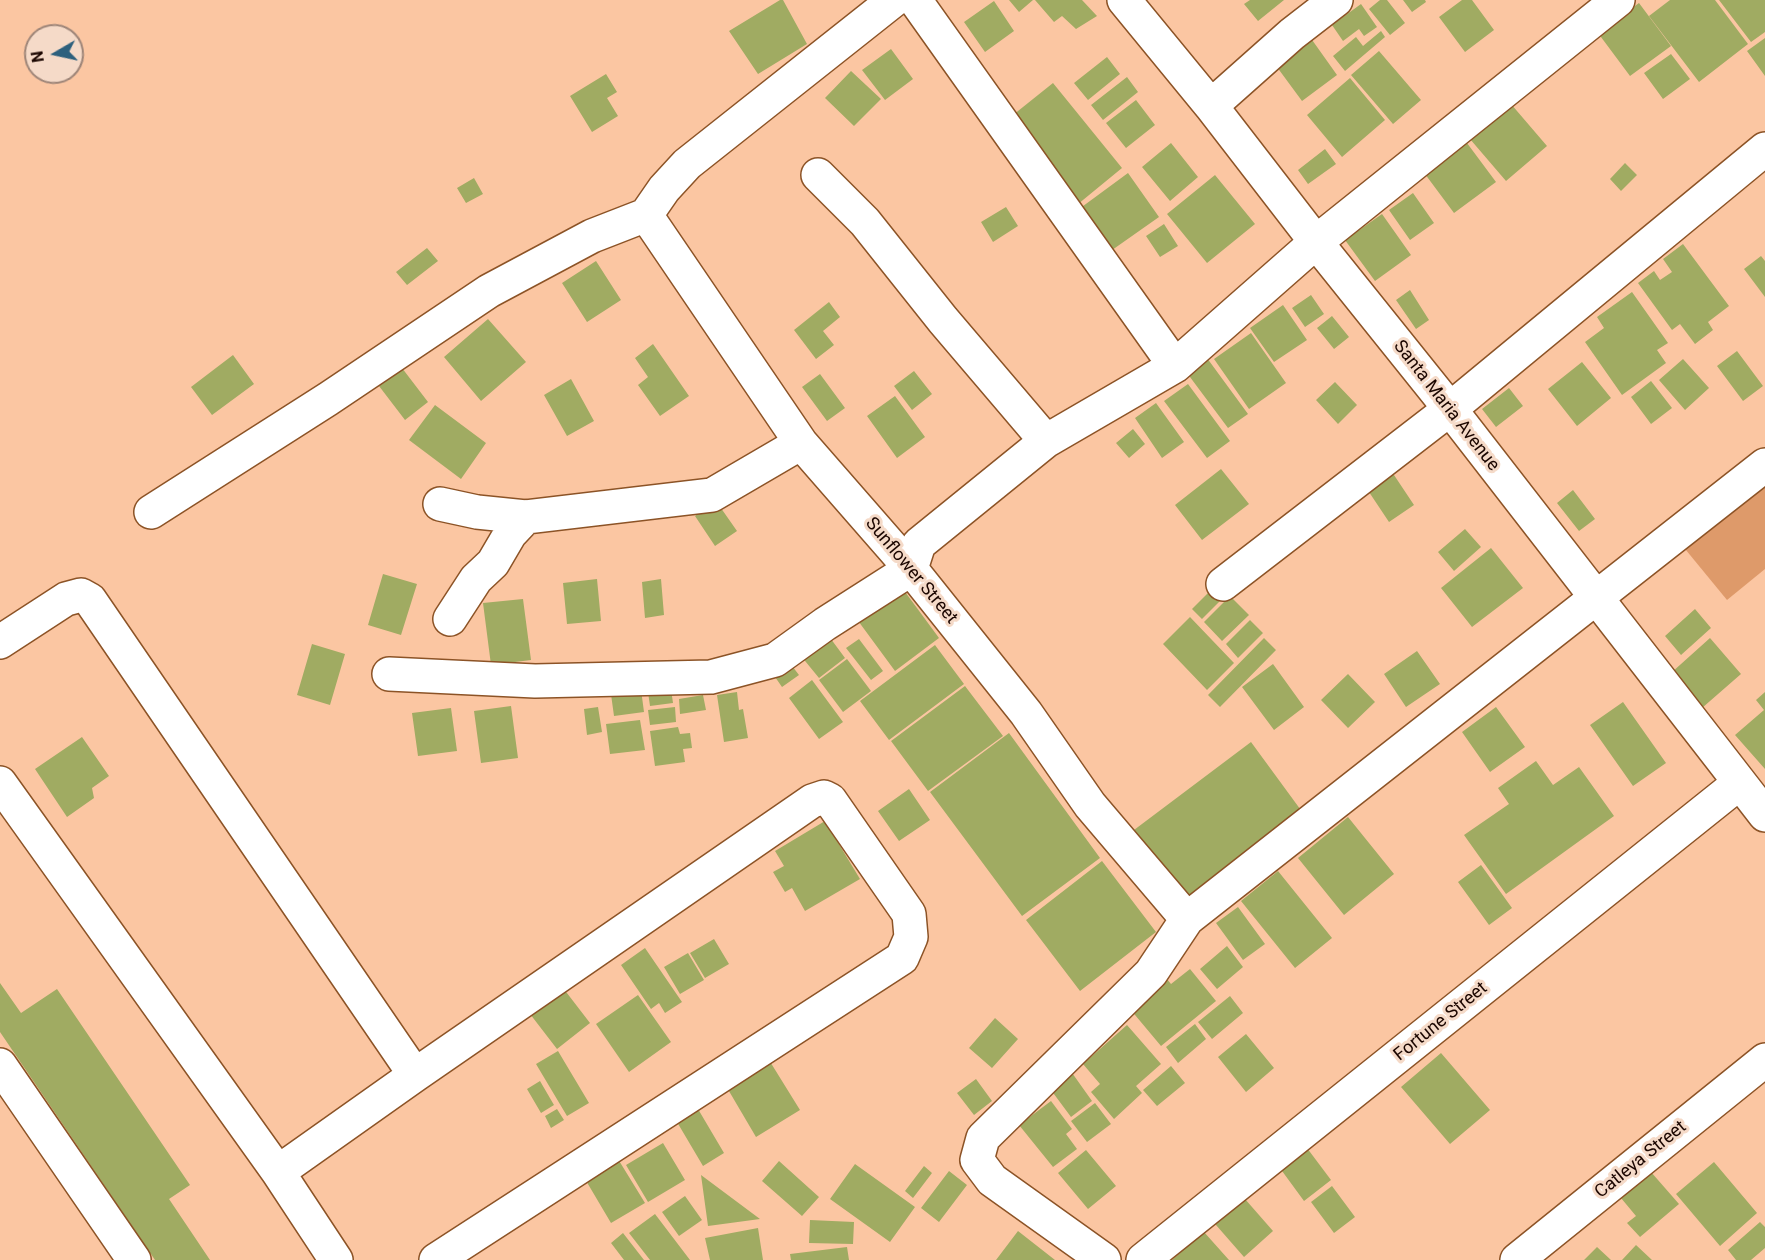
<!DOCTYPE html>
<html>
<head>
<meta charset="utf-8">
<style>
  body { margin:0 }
  #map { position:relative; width:1765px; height:1260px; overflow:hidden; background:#fbc6a2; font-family:Roboto,sans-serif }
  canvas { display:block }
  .north { position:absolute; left:24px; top:24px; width:60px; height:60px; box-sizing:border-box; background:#f5dac8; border:2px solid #9e8578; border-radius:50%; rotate:261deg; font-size:16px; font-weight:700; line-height:24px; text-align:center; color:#1b0600 }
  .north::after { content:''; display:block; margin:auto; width:21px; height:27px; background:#2d607d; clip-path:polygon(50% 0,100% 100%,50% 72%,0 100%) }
</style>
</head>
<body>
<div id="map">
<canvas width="1765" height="1260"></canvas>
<div class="north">N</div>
</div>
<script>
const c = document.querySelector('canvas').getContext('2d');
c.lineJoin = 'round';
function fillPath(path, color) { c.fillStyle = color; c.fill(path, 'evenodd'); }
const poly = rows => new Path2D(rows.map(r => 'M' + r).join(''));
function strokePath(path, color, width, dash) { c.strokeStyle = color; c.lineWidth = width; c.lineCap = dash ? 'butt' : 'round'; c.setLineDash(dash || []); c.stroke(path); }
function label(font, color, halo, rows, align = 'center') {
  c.font = font + ' Roboto,sans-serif'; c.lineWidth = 6; c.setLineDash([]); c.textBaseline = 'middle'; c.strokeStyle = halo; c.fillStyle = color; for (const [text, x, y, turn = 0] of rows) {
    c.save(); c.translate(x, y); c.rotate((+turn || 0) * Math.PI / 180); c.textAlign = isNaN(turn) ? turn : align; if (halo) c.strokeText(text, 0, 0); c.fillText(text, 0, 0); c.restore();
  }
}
const green = poly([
  [1765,475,1765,569,1727,600,1681,544]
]);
const building = poly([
  [780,0,783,0,807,44,758,74,729,31],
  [1009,0,1033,0,1019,12],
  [1035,0,1082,0,1097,16,1076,29,1062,16,1054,22],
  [1250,0,1284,0,1258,21,1244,4],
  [1380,0,1387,0,1405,23,1390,35,1369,9],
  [1403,0,1425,0,1426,2,1412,12],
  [1462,0,1472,0,1494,30,1465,52,1439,17],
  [1670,0,1715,0,1748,44,1699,82,1649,16],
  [1719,0,1765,0,1765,32,1751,42],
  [994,1,1014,31,985,52,964,22],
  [1639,3,1671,46,1630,76,1598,33],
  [1361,4,1377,27,1364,36,1359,29,1343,41,1332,25],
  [1381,31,1385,37,1345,71,1333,56,1356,37,1363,46],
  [1310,37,1337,75,1302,101,1274,63],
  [1765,38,1765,76,1747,51],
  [891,49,913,79,885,100,862,70],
  [1379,51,1421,100,1393,124,1351,75],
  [1671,54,1690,79,1663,99,1644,73],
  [1107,57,1120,74,1088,100,1074,83],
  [851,71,881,99,854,126,825,98],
  [606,74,617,92,607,98,618,116,592,132,570,96],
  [1127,77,1138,92,1103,120,1091,105],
  [1350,78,1385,120,1342,157,1307,115],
  [1053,83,1122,168,1072,209,1003,123],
  [1136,100,1155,125,1126,148,1106,123],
  [1511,104,1547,146,1506,181,1470,139],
  [1464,139,1496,182,1454,213,1422,170],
  [1171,143,1198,177,1170,201,1142,167],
  [1325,149,1336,164,1308,184,1298,170],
  [1625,163,1637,175,1621,191,1610,179],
  [1128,173,1159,217,1105,255,1075,212],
  [1215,175,1255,224,1207,263,1167,214],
  [474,178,483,194,466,203,457,188],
  [1413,193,1434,223,1410,240,1389,210],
  [1006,207,1018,226,993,242,981,222],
  [1382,214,1411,255,1375,281,1345,240],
  [1164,224,1178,246,1160,257,1146,236],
  [1683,244,1729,306,1708,322,1713,330,1695,344,1680,324,1672,330,1638,283,1654,271,1660,280,1672,272,1663,259],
  [427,248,438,261,407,285,396,272],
  [1761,256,1765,261,1765,297,1744,269],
  [596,261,621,300,587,322,562,283],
  [1410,290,1429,320,1416,329,1396,300],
  [1632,292,1668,343,1657,350,1666,363,1622,395,1585,342,1604,328,1597,317],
  [1311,295,1324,314,1305,327,1292,308],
  [829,302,840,317,823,331,834,345,816,359,794,330],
  [1283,305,1307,340,1274,362,1250,328],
  [1332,316,1349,337,1334,349,1317,328],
  [488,319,526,362,481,401,444,357],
  [1251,333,1286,383,1249,409,1214,359],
  [653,344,689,396,660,416,638,385,648,377,635,358],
  [1737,351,1763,386,1743,401,1717,366],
  [233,355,254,384,212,415,191,387],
  [1207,358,1248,414,1228,428,1187,373],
  [1683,359,1709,388,1685,410,1659,380],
  [1582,362,1611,398,1577,426,1548,389],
  [402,368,428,402,405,420,379,386],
  [914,371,932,394,912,410,894,386],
  [820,374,845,408,827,421,802,387],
  [571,379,594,421,567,436,544,395],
  [1651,381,1672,408,1651,424,1631,397],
  [1335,382,1357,405,1338,424,1316,400],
  [1188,384,1230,441,1207,458,1164,401],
  [1509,388,1523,406,1496,427,1482,409],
  [895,396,925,437,897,458,867,416],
  [1156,403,1184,442,1162,458,1135,418],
  [435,405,486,443,461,479,409,440],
  [1133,429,1145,444,1129,458,1116,443],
  [1388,466,1414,505,1389,522,1363,483],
  [1221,469,1249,504,1202,540,1175,505],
  [1573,490,1595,519,1579,531,1557,503],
  [716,501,737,531,715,546,695,516],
  [1465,529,1481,547,1454,571,1438,552],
  [1491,548,1523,588,1472,627,1441,588],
  [383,574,417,584,401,635,368,625],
  [597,579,601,621,567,624,563,583],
  [661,579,664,615,645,618,642,582],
  [900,585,939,638,895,671,856,618],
  [1210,591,1220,601,1202,619,1192,609],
  [1230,596,1249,615,1222,641,1204,622],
  [523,599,531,660,491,665,483,603],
  [1695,609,1711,628,1681,655,1665,636],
  [1190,617,1234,663,1207,690,1163,644],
  [1250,620,1263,633,1238,658,1226,644],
  [828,635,845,658,819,678,801,656],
  [1264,638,1276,650,1220,707,1208,695],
  [1710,638,1741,674,1702,708,1671,673],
  [859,639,883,671,871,680,846,648],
  [312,644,345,654,330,705,297,695],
  [935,645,964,684,889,740,860,701],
  [1417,651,1440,684,1406,707,1384,674],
  [847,659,871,691,843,712,819,680],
  [789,662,799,675,782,687,773,674],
  [1273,664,1304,707,1274,730,1242,687],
  [1348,674,1375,702,1348,728,1321,700],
  [812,680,843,722,819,739,789,698],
  [640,682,644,712,614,716,610,687],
  [670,682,673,703,650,706,647,685],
  [965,686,1003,736,928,791,891,741],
  [737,692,739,710,743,709,748,738,724,742,717,695],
  [1765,692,1765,769,1735,735,1764,710,1756,700],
  [703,695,706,710,680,714,679,699],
  [1623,702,1666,763,1633,786,1590,725],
  [511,706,518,758,481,763,474,711],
  [598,707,602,732,587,735,584,709],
  [675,707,676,722,650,725,648,710],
  [1496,707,1525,747,1490,772,1462,732],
  [451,708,457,751,418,756,412,713],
  [640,720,645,750,610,754,606,724],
  [678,727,680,734,690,733,692,748,683,749,685,762,655,766,650,731],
  [1009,733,1100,858,1022,916,930,792],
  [82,737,109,776,92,788,94,798,67,817,35,769],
  [1251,742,1303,813,1187,901,1134,830],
  [1536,761,1553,785,1579,767,1614,816,1506,894,1464,835,1509,804,1498,788],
  [909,789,930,820,899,841,878,811],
  [1348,817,1394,874,1344,915,1298,858],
  [825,821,860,879,805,911,792,888,785,892,773,872,784,866,775,851],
  [1102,861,1156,932,1080,991,1026,920],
  [1481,865,1512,908,1489,925,1458,882],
  [1278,871,1332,938,1295,968,1241,901],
  [1238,907,1265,944,1243,960,1216,923],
  [714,939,729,964,705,978,690,953],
  [1227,946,1243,967,1217,989,1200,969],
  [645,948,682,1002,665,1013,659,1003,651,1009,621,965],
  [688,953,704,980,680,994,664,967],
  [1190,969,1216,1001,1161,1046,1125,1003,1162,973,1171,984],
  [0,983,21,1013,57,989,190,1185,169,1199,210,1260,155,1260,0,1032],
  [560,984,590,1023,557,1049,527,1010],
  [638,995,671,1042,629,1072,596,1024],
  [1230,996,1243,1013,1212,1039,1198,1022],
  [995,1018,1018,1039,992,1068,969,1048],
  [1195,1024,1206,1039,1178,1063,1166,1047],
  [1127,1025,1161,1064,1136,1086,1142,1093,1114,1119,1091,1092,1100,1084,1083,1064],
  [1246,1034,1274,1068,1246,1092,1218,1057],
  [558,1051,589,1103,567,1116,536,1064],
  [1441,1053,1490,1110,1450,1144,1401,1087],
  [769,1060,800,1110,756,1137,726,1086],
  [1171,1066,1185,1083,1157,1106,1143,1090],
  [1070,1070,1092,1101,1071,1117,1048,1086],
  [976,1079,992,1101,974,1115,957,1093],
  [540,1081,554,1105,541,1113,527,1089],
  [1051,1101,1072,1129,1066,1134,1077,1149,1053,1167,1019,1125],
  [1095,1103,1111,1124,1087,1142,1071,1121],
  [557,1109,564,1120,551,1128,545,1116],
  [698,1109,724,1153,703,1166,677,1122],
  [1301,1140,1331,1180,1304,1201,1274,1160],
  [663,1143,685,1180,648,1202,626,1165],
  [1086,1150,1116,1186,1088,1209,1058,1173],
  [618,1159,645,1203,611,1223,585,1179],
  [779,1161,819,1197,802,1216,762,1181],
  [1714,1162,1757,1213,1720,1246,1676,1194],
  [855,1164,915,1207,890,1242,830,1199],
  [924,1166,932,1173,913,1198,905,1191],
  [949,1171,967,1185,939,1222,921,1208],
  [1651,1172,1679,1204,1640,1237,1627,1223,1636,1216,1621,1198],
  [701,1175,760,1219,708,1226],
  [1332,1186,1355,1217,1334,1233,1311,1202],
  [1238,1191,1273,1231,1244,1257,1209,1217],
  [685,1196,702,1220,679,1236,662,1212],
  [655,1214,690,1260,650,1260,629,1233],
  [810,1220,854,1222,853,1244,809,1243],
  [1760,1222,1765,1227,1765,1248,1751,1260,1736,1260,1728,1250],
  [758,1228,763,1260,710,1260,705,1238],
  [1018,1231,1055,1260,996,1260],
  [1204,1232,1229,1260,1172,1260],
  [623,1233,644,1260,624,1260,611,1243],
  [1636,1245,1652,1260,1622,1260],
  [847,1247,849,1260,791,1260,790,1254],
  [1597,1247,1611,1260,1584,1260]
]);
const minor = poly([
  [915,0,1175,366],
  [1124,0,1211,106,1316,242,1450,409,1765,815],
  [1211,106,1292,34,1336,0],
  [818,175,865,222,943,320,1046,441],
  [646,215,801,443,911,569,1026,713,1090,805,1187,919],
  [440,504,477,512,526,517,712,495,801,443],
  [151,512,328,399,489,291,592,236,646,215,664,189,687,164,894,0],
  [1223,584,1450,409,1765,149],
  [450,619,476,579,493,563,510,534,526,517],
  [0,642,66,599,81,595,90,600,415,1075],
  [389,674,535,681,711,677,775,660,825,624,911,569,919,544,1046,441,1175,366,1316,242,1618,0],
  [0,783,278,1172,336,1260],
  [0,1065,134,1260],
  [278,1172,415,1075,812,801,824,797,830,800,909,914,911,937,902,958,436,1260],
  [1104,1260,992,1180,977,1160,983,1138,1151,973,1187,919,1765,465],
  [1143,1260,1738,784],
  [1517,1260,1765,1060]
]);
const streetNames = [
  ["Santa Maria Avenue",1446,406,52],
  ["Sunflower Street",911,571,50],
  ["Fortune Street",1441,1022,-39],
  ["Catleya Street",1641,1160,-39]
];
fillPath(green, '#de9a6a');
fillPath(building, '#a0ab62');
strokePath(minor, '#8c5326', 36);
strokePath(minor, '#fff', 33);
label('18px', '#1b0600', '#f5dac8', streetNames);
</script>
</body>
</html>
